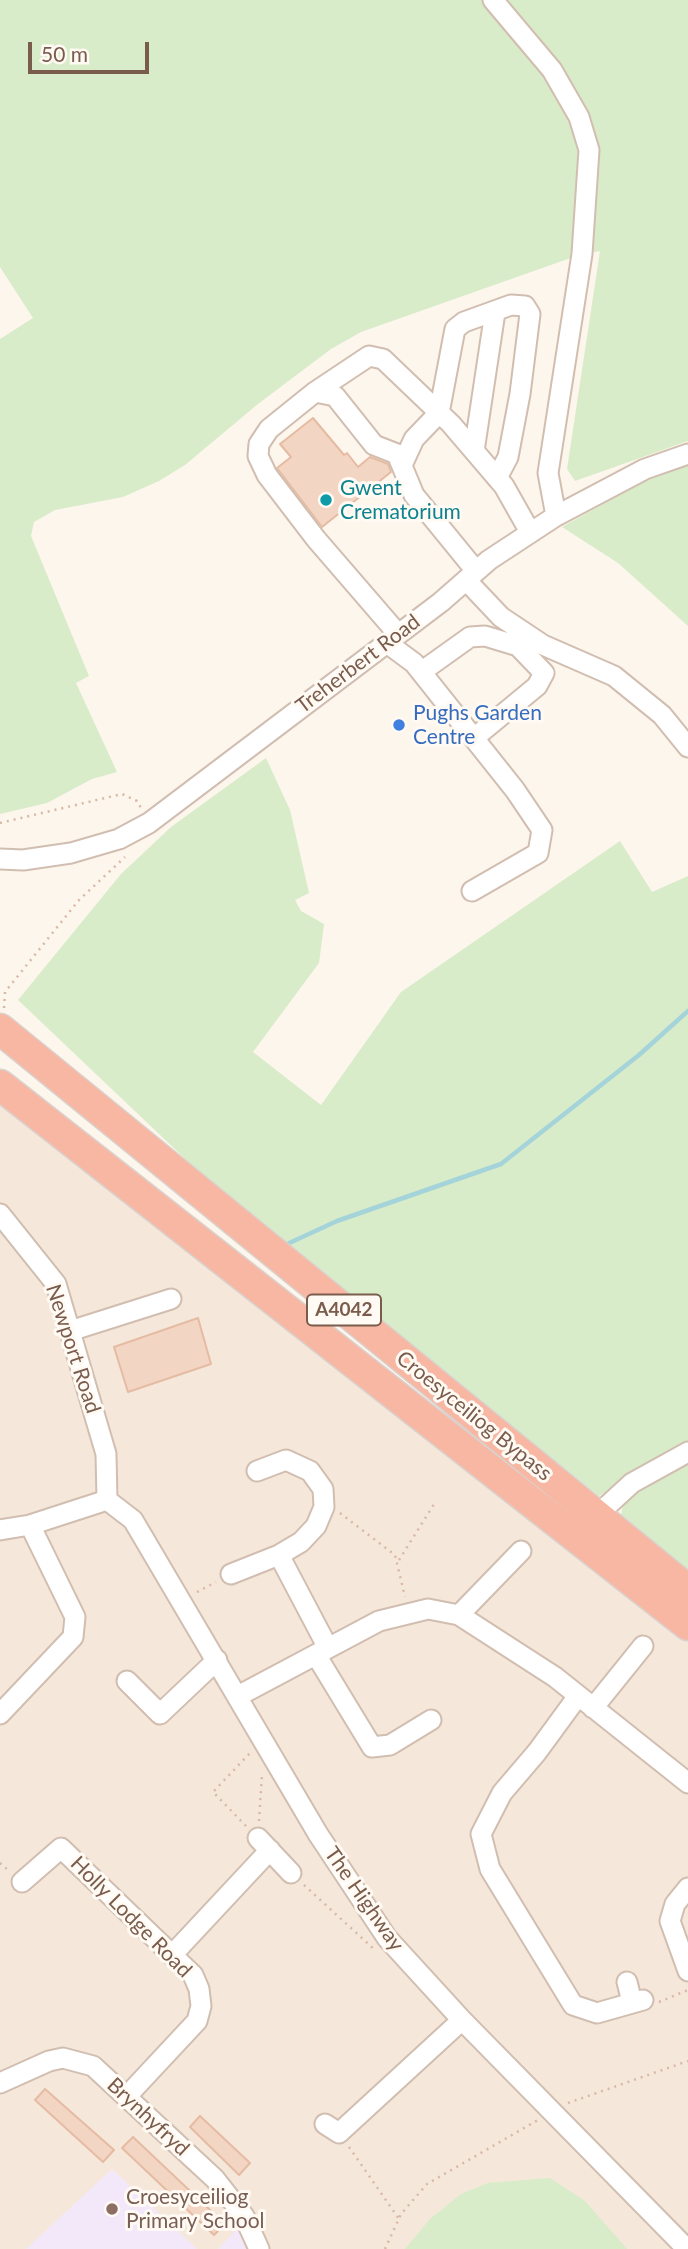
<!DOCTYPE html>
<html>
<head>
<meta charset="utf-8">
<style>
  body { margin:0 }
  #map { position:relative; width:688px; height:2249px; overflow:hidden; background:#fdf6ec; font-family:Lato,sans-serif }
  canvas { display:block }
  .scale { position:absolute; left:28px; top:42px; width:121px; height:32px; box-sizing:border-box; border:4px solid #7a5c4d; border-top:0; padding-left:9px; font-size:21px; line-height:24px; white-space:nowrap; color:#7a5c4d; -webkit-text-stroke:5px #fffaf3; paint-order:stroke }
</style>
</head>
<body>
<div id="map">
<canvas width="688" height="2249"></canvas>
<div class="scale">50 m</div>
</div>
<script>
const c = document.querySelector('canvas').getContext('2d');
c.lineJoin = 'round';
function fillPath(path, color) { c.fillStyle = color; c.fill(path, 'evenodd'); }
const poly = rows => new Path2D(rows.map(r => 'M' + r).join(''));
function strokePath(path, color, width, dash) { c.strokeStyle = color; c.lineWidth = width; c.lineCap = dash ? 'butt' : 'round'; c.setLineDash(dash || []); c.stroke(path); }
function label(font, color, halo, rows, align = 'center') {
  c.font = font + ' Lato,sans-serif'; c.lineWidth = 6; c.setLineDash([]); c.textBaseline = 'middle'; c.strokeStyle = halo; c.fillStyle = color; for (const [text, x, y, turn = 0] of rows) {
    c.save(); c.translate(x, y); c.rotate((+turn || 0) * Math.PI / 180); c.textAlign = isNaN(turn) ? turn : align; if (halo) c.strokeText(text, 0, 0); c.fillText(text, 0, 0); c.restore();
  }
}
const residential = poly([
  [0,1085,688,1625,688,2249,0,2249]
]);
const education = poly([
  [112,2169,197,2249,26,2249],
  [238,2228,246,2249,218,2249]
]);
const green = poly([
  [0,0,688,0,688,441,575,481,567,469,600,251,582,254,361,332,331,349,258,404,185,465,159,481,123,497,55,510,34,522,31,536,89,676,76,683,117,772,92,779,47,803,0,814,0,339,33,318,0,267],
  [688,465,688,626,618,563,562,527,654,476],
  [266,758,290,810,309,893,295,900,301,911,324,924,319,963,253,1052,321,1105,401,992,620,841,652,892,688,876,688,1449,599,1496,285,1245,199,1172,18,1000,121,874,171,827],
  [688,1457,688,1571,621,1516,624,1498],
  [550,2178,585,2201,627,2249,405,2249,430,2219,461,2194,488,2183]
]);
const stream = poly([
  [285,1245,337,1221,501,1164,639,1055,688,1011]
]);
const building = poly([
  [313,418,344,455,347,453,358,467,370,457,388,464,391,472,322,527,277,468,291,457,280,444,313,418],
  [198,1318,211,1364,128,1392,114,1347,198,1318],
  [45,2089,114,2150,103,2162,35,2100,45,2089],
  [200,2116,250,2163,239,2175,190,2127,200,2116],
  [133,2137,225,2224,214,2235,122,2148,133,2137]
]);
const path = poly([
  [0,823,122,794,137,801,141,808],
  [4,1008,5,992,79,900,125,857],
  [340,1513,395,1555,405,1597],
  [399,1560,436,1501],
  [197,1592,216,1582],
  [259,1821,262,1775],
  [246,1826,213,1792,250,1753],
  [0,1863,8,1870],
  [304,1885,375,1950],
  [659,2002,688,1990],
  [568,2103,688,2061],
  [349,2147,399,2219],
  [385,2249,401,2214,427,2184,538,2120]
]);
const minor = poly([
  [493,0,552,70,579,117,589,150,582,254,548,473,556,516],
  [315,392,335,396,374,445,397,454,414,495,476,571],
  [474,451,495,312],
  [403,463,414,439,439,413,455,329,464,322,511,305,525,306,530,314,520,394,508,457,497,478],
  [466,580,501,617,543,645,614,676,662,715,688,747],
  [398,634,316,539,267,475,258,456,259,444,269,429,315,392,369,356,383,359,451,424,504,486,530,532],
  [387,643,414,663,515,790,542,830,538,853,472,891],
  [421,672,470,637,485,636,518,646,544,673,537,686,474,738],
  [0,859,23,860,71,853,119,839,149,823,441,602,489,560,556,516,645,469,688,454],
  [0,1214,56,1284,106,1454,107,1500],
  [70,1331,171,1299],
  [107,1500,133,1520,318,1834,387,1938,462,2020,687,2249],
  [596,1516,632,1483,688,1452],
  [0,1530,30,1525,107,1500],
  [279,1555,328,1648],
  [231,1574,279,1555,301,1542,316,1526,324,1507,323,1489,310,1471,286,1460,257,1471],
  [459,1615,521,1551],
  [316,1655,372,1747,390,1745,431,1720],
  [127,1681,160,1714,217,1660],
  [238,1696,379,1621,428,1609,459,1615,555,1677,688,1783],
  [578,1696,537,1752,502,1793,481,1834,490,1869,573,2005,597,2013,643,2000],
  [593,1708,643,1646],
  [0,1714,73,1637,75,1617,30,1525],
  [258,1838,291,1873],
  [22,1882,61,1848,193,1975,199,1989,201,2006,197,2021,127,2096],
  [688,1888,675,1904,670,1921,688,1971],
  [172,1955,270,1850],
  [627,1982,632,2002],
  [0,2083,49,2061,63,2058,93,2066,215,2179,244,2216,259,2249],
  [325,2124,339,2133,462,2020]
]);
const highway = poly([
  [0,1029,688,1590],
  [0,1085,688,1625]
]);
const markers = [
  [326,500,7,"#0f9aa8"],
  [399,725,7,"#3f7fe0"],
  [112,2209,7,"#8d6e63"]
];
const shields = [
  [344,1310,74]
];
const shieldNames = [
  ["A4042",344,1310]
];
const cultureNames = [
  ["Gwent",340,488],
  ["Crematorium",340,512]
];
const streetNames = [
  ["Treherbert Road",358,664,-37],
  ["Newport Road",73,1349,72],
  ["Croesyceiliog Bypass",474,1416,39],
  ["The Highway",364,1899,55],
  ["Holly Lodge Road",131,1917,45],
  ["Brynhyfryd",148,2117,43]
];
const shopNames = [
  ["Pughs Garden",413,713],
  ["Centre",413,737]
];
const educationNames = [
  ["Croesyceiliog",126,2197],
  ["Primary School",126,2221]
];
fillPath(residential, '#f5e8da');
fillPath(education, '#f3e8fa');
fillPath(green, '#d8ecc9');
strokePath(stream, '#a5d3da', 4.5);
fillPath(building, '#f3d5c3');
strokePath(building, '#e6bba3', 2);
strokePath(minor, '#d1beb0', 23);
strokePath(highway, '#dad1cd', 33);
strokePath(path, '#d9b8a5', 2.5, [2, 5]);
strokePath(minor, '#fff', 19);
strokePath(highway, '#f7b7a3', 30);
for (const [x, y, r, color] of markers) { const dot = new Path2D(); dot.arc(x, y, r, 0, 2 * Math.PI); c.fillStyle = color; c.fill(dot); strokePath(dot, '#fffaf3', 2.5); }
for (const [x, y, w] of shields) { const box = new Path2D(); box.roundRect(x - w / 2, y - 15.5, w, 31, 5); c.fillStyle = '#fffaf3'; c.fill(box); strokePath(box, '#7a5c4d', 2); }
label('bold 19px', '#7a5c4d', null, shieldNames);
label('21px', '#0d838f', '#fffaf3', cultureNames, 'left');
label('21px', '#7a5c4d', '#fffaf3', streetNames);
label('21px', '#366cbe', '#fffaf3', shopNames, 'left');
label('21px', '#785e54', '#fffaf3', educationNames, 'left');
</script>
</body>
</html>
